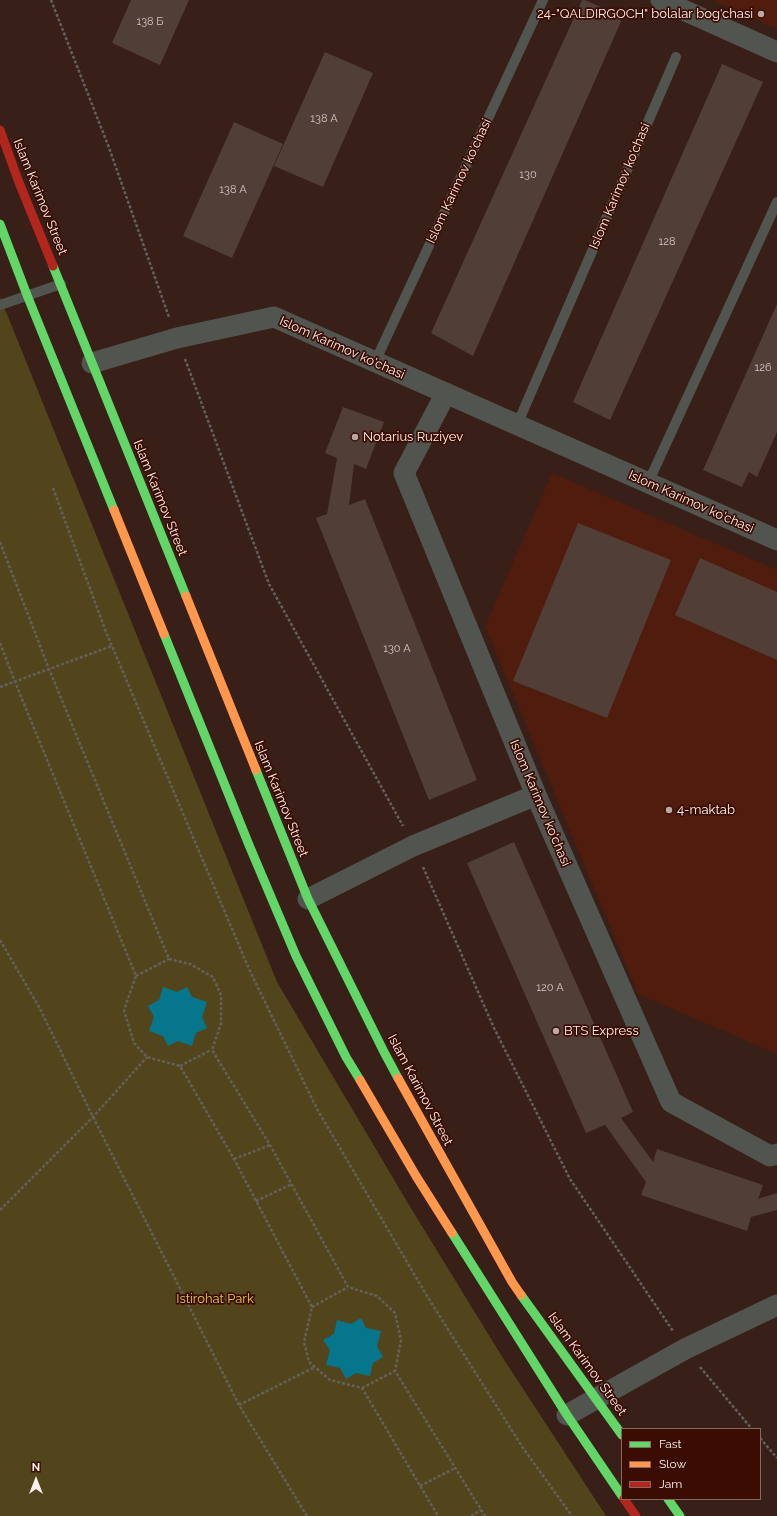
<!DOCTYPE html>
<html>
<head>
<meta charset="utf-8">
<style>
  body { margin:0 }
  #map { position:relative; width:777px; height:1516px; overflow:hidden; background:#381f18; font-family:Raleway,sans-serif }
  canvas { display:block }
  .legend { position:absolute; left:621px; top:1428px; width:140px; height:72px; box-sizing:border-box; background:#3b0d02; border:1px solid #896860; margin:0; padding:5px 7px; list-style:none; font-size:12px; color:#fff1ee }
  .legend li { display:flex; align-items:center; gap:8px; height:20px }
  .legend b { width:20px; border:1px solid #896860 }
  .north { position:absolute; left:16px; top:1460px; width:40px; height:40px; -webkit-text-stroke:3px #3b0d02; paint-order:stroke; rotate:0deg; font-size:11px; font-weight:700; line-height:16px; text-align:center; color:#fff1ee }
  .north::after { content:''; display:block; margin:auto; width:14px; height:18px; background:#fff1ee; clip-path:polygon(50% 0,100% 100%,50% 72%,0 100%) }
</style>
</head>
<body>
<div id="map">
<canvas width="777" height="1516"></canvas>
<ul class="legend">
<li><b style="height:5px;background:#63d668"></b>Fast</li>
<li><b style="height:5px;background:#ff974d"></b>Slow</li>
<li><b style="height:5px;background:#b3261e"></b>Jam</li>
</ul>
<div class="north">N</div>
</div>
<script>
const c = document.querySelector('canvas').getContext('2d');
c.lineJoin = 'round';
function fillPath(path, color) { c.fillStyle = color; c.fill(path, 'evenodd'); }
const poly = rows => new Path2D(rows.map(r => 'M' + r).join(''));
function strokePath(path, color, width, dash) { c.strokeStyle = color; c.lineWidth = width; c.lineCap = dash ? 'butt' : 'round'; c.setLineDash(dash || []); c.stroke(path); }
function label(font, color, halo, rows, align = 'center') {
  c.font = font + ' Raleway,sans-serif'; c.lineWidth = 3.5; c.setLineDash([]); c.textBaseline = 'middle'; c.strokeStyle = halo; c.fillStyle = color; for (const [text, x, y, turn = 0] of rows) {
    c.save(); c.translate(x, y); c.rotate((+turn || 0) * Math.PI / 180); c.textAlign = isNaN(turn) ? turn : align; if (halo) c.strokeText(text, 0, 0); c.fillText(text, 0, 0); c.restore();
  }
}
const built = poly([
  [713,0,777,0,777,29],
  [552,473,777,570,777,1054,638,994,485,626]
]);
const green = poly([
  [0,297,277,982,409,1205,501,1355,606,1516,0,1516]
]);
const water = poly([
  [163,987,177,992,187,987,192,997,207,1002,202,1017,207,1028,196,1033,192,1046,178,1041,168,1046,163,1036,149,1031,154,1017,148,1006,159,1000],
  [361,1318,366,1328,381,1331,377,1346,383,1357,373,1363,370,1376,356,1373,346,1379,340,1368,326,1365,330,1350,323,1340,334,1334,337,1320,351,1324]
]);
const building = poly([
  [131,0,189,0,160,65,112,43],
  [582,0,585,0,623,17,473,356,431,333],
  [325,52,373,73,323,187,274,166],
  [722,64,763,82,610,420,573,402],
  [234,122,283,144,232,258,183,236],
  [777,304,777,432,757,477,749,472,742,487,703,470],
  [343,407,384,422,366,469,354,464,349,505,365,499,477,780,429,800,316,518,327,514,337,458,325,453],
  [578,523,671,560,607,718,513,681],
  [700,558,777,592,777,660,675,615],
  [514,842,633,1112,621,1118,653,1162,657,1149,763,1185,758,1199,777,1193,777,1210,751,1217,747,1231,641,1195,646,1182,605,1125,586,1133,467,863]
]);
const path = poly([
  [51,0,108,145,169,317],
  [185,359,269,584,403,826],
  [53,488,106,632,249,969,317,1109,427,1296,523,1448,572,1516],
  [0,542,49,669,169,959,190,964,213,977,221,995,221,1024,212,1050,270,1145,348,1287,377,1296,395,1313,401,1340,395,1371,485,1516],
  [0,643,15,682,136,976,124,1010,134,1043,147,1057,180,1066,234,1159,312,1307,304,1342,309,1362,330,1380,362,1388,438,1516],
  [0,687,112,646],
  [423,867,494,1028,570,1179,673,1331],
  [0,940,39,1007,93,1117,239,1405,307,1516],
  [136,976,169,959],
  [180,1066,211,1050],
  [234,1159,270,1145],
  [256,1201,292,1184],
  [0,1210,93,1117,147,1057],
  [312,1307,348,1287],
  [700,1367,752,1429],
  [362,1388,395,1371],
  [239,1405,315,1367],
  [760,1438,777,1458],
  [420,1486,455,1468],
  [471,1516,481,1510]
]);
const lane = poly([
  [0,305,61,284],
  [375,362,543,0],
  [517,425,676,57],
  [648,483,777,202]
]);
const street = poly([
  [661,0,777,52],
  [92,363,177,338,274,317,777,540],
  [446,393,404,473,536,795,671,1102,770,1156,777,1154],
  [308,899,413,846,536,795],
  [567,1415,685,1349,777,1305]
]);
const fast = poly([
  [0,224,27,295,114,510],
  [53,266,186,596],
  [164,634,249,845,296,956,346,1057,360,1080],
  [256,770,308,899,383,1050,398,1078],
  [452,1233,567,1415,622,1496],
  [521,1295,622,1435],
  [668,1499,680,1516]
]);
const slow = poly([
  [114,510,164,634],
  [186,596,256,770],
  [398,1078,512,1282,521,1295],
  [360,1080,416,1176,452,1233]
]);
const jam = poly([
  [0,130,18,180,53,266],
  [624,1499,636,1516]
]);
const markers = [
  [761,14,4,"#b9a8a3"],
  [355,437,4,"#b9a8a3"],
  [669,810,4,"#b9a8a3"],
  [556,1031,4,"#b9a8a3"]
];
const numberNames = [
  ["138 Б",150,22],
  ["138 А",324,119],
  ["130",528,175],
  ["138 А",233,190],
  ["128",667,242],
  ["126",763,368],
  ["130 А",397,649],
  ["120 А",550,988]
];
const poiNames = [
  ["24-\"QALDIRGOCH\" bolalar bog'chasi",753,14,"right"],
  ["Notarius Ruziyev",363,437],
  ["4-maktab",677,810],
  ["BTS Express",564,1031]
];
const streetNames = [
  ["Islom Karimov ko‘chasi",459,181,-65],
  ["Islom Karimov ko'chasi",620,186,-67],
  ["Islam Karimov Street",40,197,68],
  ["Islom Karimov ko'chasi",342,348,24],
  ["Islam Karimov Street",160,498,68],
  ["Islom Karimov ko'chasi",691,502,24],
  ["Islam Karimov Street",281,799,68],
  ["Islom Karimov ko‘chasi",540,803,67],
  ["Islam Karimov Street",420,1090,62],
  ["Islam Karimov Street",587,1364,54]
];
const parkNames = [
  ["Istirohat Park",215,1299]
];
fillPath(built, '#4f1c0e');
fillPath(green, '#52451b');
fillPath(water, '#05768b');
fillPath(building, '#513e36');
strokePath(path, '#64605d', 2.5, [3, 2]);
strokePath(lane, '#52554f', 10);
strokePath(street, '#52554f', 21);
strokePath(fast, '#63d668', 9);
strokePath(slow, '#ff974d', 9);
strokePath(jam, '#b3261e', 9);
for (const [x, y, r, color] of markers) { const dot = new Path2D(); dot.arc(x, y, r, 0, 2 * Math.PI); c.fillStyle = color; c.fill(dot); strokePath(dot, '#3b0d02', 1.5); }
label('11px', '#d4c4c0', null, numberNames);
label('13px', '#fff1ee', '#3b0d02', poiNames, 'left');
label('13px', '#fff1ee', '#3b0d02', streetNames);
label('13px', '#e6c83e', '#3b0d02', parkNames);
</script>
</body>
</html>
